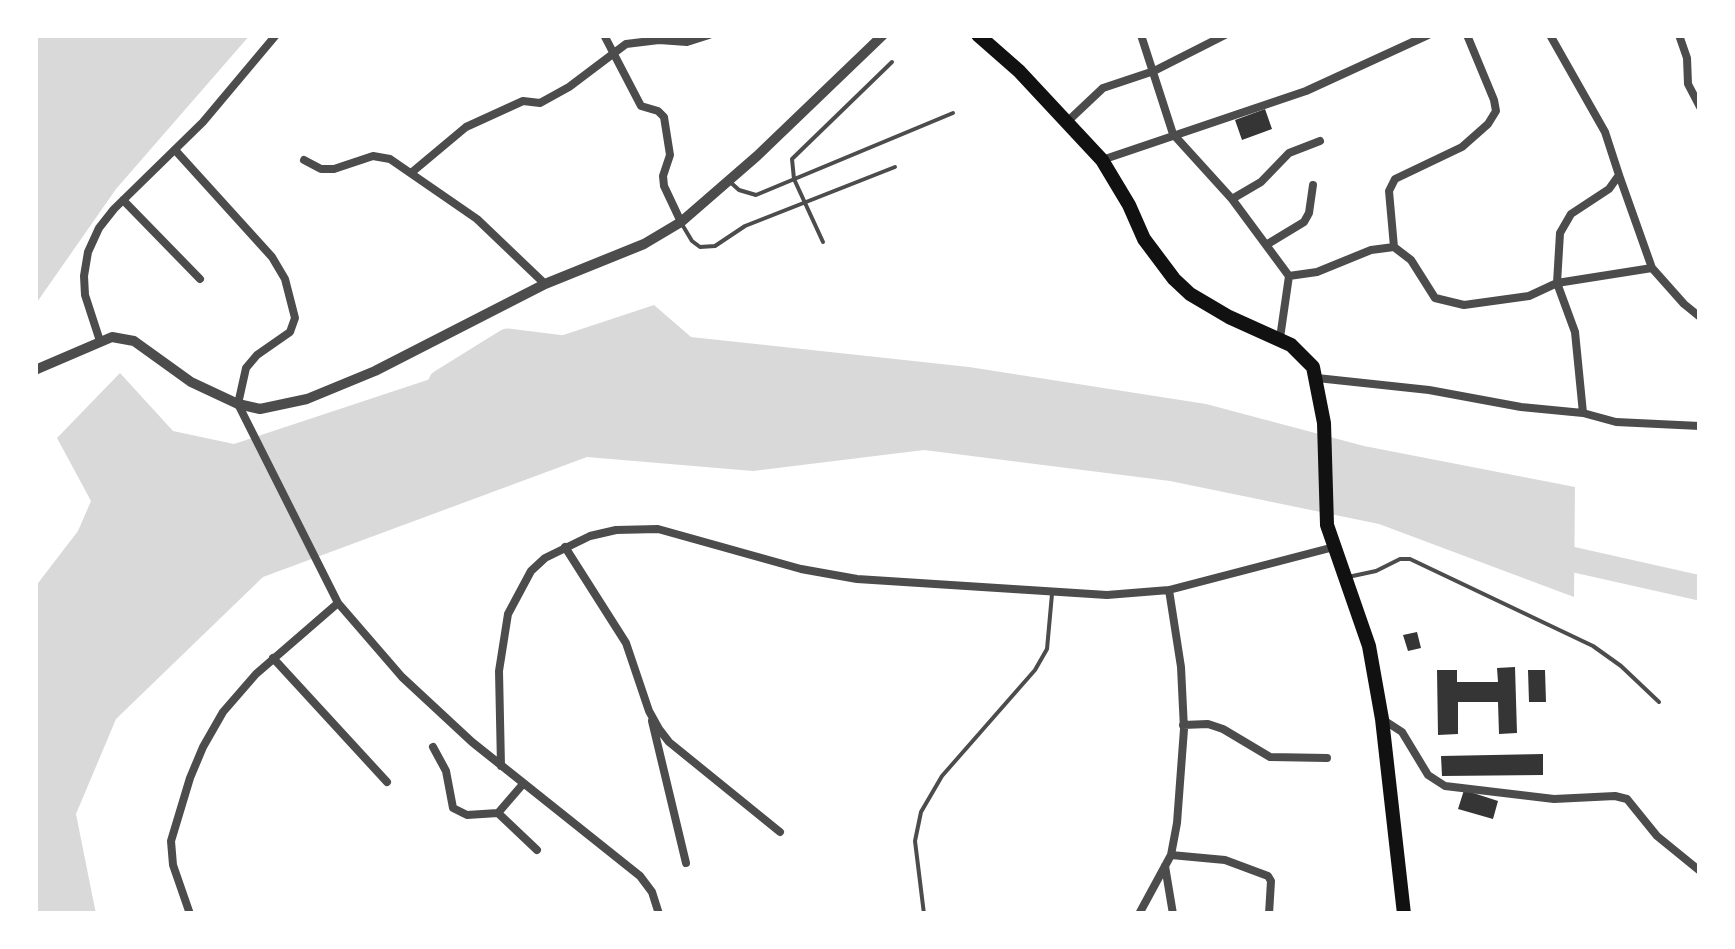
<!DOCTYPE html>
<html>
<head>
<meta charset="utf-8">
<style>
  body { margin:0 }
  #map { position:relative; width:1735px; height:949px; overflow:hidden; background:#fff; font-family:"Varela Round",sans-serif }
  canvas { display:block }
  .frame { position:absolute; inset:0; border:38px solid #fff; pointer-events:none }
</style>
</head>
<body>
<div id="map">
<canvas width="1735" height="949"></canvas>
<div class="frame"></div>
</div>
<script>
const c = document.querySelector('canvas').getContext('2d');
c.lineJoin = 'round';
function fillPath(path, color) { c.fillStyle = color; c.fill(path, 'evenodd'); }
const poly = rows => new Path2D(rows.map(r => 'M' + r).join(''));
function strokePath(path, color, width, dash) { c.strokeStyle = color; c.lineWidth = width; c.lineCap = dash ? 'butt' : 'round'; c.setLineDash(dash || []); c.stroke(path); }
const water = poly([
  [35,35,250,35,116,189,35,305],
  [654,305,691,337,969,367,1206,404,1364,446,1575,487,1574,597,1379,524,1170,481,924,450,753,471,587,457,263,577,116,719,76,814,96,914,35,914,35,587,78,531,91,501,57,438,120,373,173,431,234,444]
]);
const river = poly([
  [441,382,507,341,563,348],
  [1544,553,1700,588]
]);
const building = poly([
  [1265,109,1272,129,1242,140,1235,120],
  [1417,632,1421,648,1408,651,1403,635],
  [1515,667,1517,733,1499,734,1498,702,1458,702,1458,734,1438,735,1437,670,1457,670,1457,682,1498,682,1497,668],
  [1528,670,1545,670,1546,702,1529,702],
  [1543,754,1543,775,1442,776,1441,756],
  [1464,790,1498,801,1493,819,1458,809]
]);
const service = poly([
  [729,181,739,190,756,195,953,113],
  [683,226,692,241,700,247,715,246,745,226,895,167],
  [823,242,794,179,792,159,892,62],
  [1348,577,1376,571,1400,559,1410,559,1593,646,1621,666,1659,702],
  [924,914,915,841,921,812,942,776,1035,670,1047,649,1052,594]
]);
const minor = poly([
  [604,35,641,106,658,111,664,117,670,155,663,176,664,186,681,222],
  [1141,35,1173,134,1232,199,1289,276,1317,272,1371,250,1394,247,1411,260,1435,298,1464,305,1529,296,1557,283,1652,268],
  [1550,35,1605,132,1619,175,1609,189,1571,214,1560,233,1557,283,1575,332,1583,413],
  [1679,35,1687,58,1688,84,1700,107],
  [1068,121,1103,88,1154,71,1225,35],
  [175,150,272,257,285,279,295,318,290,332,257,355,246,368,238,404,338,603,402,677,472,742,640,876,652,892,659,914],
  [304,160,321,169,334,169,373,156,390,159,477,219,545,284],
  [1102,160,1306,91,1428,35],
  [411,173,466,127,523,101,540,103,569,87,626,44,659,40,687,42,709,35],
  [1619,175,1652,268,1684,304,1700,317],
  [1232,199,1261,182,1289,153,1320,141],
  [123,200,200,279],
  [1266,245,1304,222,1309,213,1313,185],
  [1394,247,1389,191,1395,179,1462,147,1488,124,1496,111,1494,100,1467,35],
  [1280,338,1289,276],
  [100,341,85,295,84,276,88,252,99,228,114,209,203,122,276,35],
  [1317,378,1429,390,1521,407,1583,413,1616,422,1700,426],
  [565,547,626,643,649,711,659,729,669,742,780,832],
  [273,658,387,782],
  [1382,719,1402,732,1428,775,1445,786,1554,799,1615,796,1627,799,1657,836,1700,871],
  [652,721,686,863],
  [1183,725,1208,724,1223,729,1270,757,1327,758],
  [433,747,446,771,453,808,467,815,498,813,537,850],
  [501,766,499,671,508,614,531,571,545,558,590,536,616,530,658,529,801,569,857,579,1107,595,1169,590,1334,547],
  [498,813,523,784],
  [1171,855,1225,860,1268,876,1271,881,1269,914],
  [1165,866,1173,914],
  [190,914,173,865,171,841,190,778,203,747,223,712,256,674,338,603],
  [1139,914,1171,855,1177,823,1184,729,1181,667,1169,590]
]);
const tertiary = poly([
  [35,370,112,337,134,341,191,382,238,404,260,409,307,399,375,371,545,284,644,244,681,222,757,156,883,35]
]);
const trunk = poly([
  [978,35,1019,71,1102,160,1129,205,1144,239,1174,279,1190,294,1229,317,1291,345,1313,367,1324,423,1327,525,1369,646,1382,719,1404,914]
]);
fillPath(water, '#d9d9d9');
strokePath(river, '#d9d9d9', 25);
fillPath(building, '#353535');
strokePath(service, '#4c4c4c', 4);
strokePath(minor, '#4c4c4c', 8);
strokePath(tertiary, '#4c4c4c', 10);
strokePath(trunk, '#111', 14);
</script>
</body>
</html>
